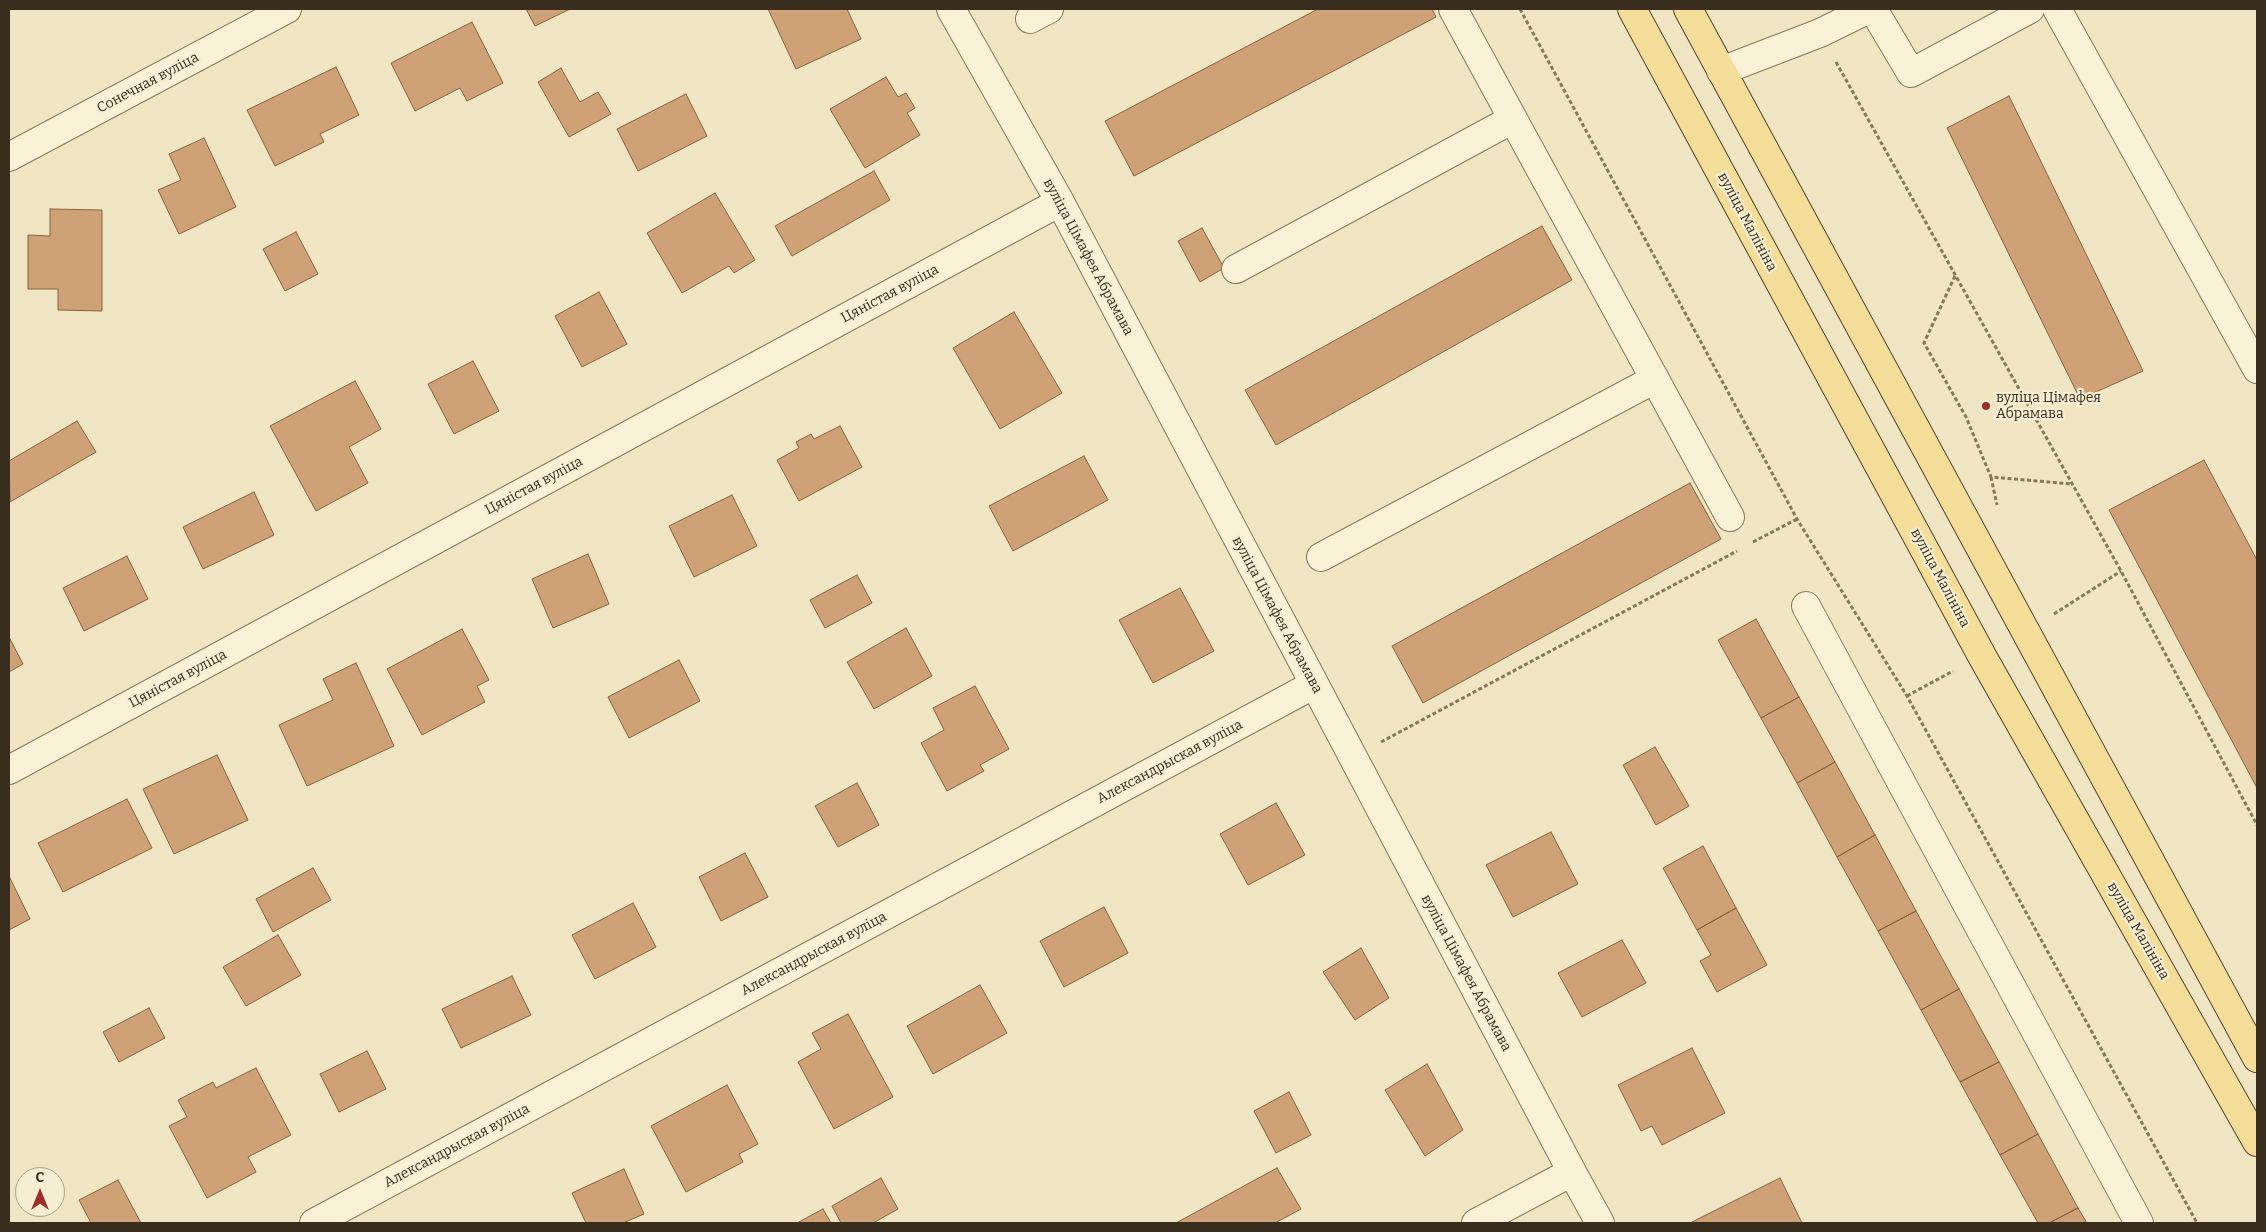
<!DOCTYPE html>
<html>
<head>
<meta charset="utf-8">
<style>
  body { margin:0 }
  #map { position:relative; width:2266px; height:1232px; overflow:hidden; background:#efe5c2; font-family:Bitter,serif }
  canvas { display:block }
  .frame { position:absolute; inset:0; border:10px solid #392d1d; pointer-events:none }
  .north { position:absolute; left:15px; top:1167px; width:50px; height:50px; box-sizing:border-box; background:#f6eed2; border:1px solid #aaa18a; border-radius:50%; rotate:0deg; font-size:14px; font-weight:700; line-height:20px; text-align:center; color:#392d1d }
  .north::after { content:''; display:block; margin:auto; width:18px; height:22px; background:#992f28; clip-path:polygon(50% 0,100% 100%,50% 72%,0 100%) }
</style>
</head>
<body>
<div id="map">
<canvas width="2266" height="1232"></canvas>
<div class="frame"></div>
<div class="north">С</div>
</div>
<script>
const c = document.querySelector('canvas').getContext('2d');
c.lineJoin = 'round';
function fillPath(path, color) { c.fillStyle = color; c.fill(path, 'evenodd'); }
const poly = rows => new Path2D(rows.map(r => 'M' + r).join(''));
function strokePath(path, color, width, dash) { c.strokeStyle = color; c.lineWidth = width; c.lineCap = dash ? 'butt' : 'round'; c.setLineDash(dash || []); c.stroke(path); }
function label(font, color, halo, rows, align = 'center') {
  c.font = font + ' Bitter,serif'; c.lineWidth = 4.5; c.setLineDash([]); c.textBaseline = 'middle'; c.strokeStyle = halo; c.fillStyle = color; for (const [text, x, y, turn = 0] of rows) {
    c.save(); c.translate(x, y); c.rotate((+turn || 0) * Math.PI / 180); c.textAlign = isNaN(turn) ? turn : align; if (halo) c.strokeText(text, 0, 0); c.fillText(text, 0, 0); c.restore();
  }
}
const building = poly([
  [526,9,570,9,535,26,526,9],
  [768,9,847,9,861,39,796,69,768,9],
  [1318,9,1432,9,1436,17,1134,176,1105,121,1318,9],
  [472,22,503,83,467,101,460,88,415,111,391,63,472,22],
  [336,67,359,115,320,134,324,142,275,166,247,110,336,67],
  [561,68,580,102,598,92,611,114,569,137,538,82,561,68],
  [886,77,898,97,906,93,915,108,907,113,920,135,865,168,830,109,886,77],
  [686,94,707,136,638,171,617,129,686,94],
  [2009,96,2143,371,2080,399,1947,128,2009,96],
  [204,138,236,207,179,234,158,190,181,180,169,154,204,138],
  [874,171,890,200,792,256,775,226,874,171],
  [715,193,755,260,734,273,729,266,682,293,647,233,715,193],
  [50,209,102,210,102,311,58,310,58,289,28,289,28,235,50,236,50,209],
  [1542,226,1572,280,1276,445,1245,390,1542,226],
  [1202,228,1224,268,1200,282,1178,241,1202,228],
  [296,232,318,274,285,291,263,249,296,232],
  [599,292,627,344,582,367,555,316,599,292],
  [1014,312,1062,393,1000,429,953,348,1014,312],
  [473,361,499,411,454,434,428,384,473,361],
  [355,381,381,429,349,447,368,483,316,511,270,426,355,381],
  [77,421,96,452,10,502,9,461,77,421],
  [840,426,862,467,799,501,777,460,799,448,796,442,811,434,814,439,840,426],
  [1084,456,1108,500,1013,551,989,506,1084,456],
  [2204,460,2257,560,2257,788,2109,510,2204,460],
  [1690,483,1721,539,1423,703,1392,646,1690,483],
  [254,492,274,535,203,569,183,527,254,492],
  [732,495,757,546,694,577,669,526,732,495],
  [588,554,609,604,553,628,532,579,588,554],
  [127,556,148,599,84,631,63,588,127,556],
  [857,575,872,603,825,628,810,600,857,575],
  [1180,588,1214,651,1153,683,1119,620,1180,588],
  [1756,619,1799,697,1761,718,1718,640,1756,619],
  [906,628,932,676,874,709,847,662,906,628],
  [462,629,489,680,477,686,485,702,422,735,387,669,462,629],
  [9,637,23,664,9,672,9,637],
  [679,660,700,701,629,738,608,697,679,660],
  [356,663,394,746,307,786,279,725,333,700,323,679,356,663],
  [975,686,1009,749,980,765,984,771,947,791,921,743,944,730,933,708,975,686],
  [1799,697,1835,762,1797,783,1761,718,1799,697],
  [1655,747,1689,806,1656,825,1623,765,1655,747],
  [217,755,248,820,174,854,143,789,217,755],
  [1835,762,1875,835,1837,857,1797,783,1835,762],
  [857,783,879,825,838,847,815,806,857,783],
  [127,799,152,848,63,892,38,843,127,799],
  [1276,803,1305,855,1248,885,1220,834,1276,803],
  [1551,832,1578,884,1513,917,1486,865,1551,832],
  [1875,835,1916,911,1878,931,1837,857,1875,835],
  [1703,846,1736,908,1697,930,1663,868,1703,846],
  [745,853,768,897,721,921,699,877,745,853],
  [313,868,331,900,273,932,256,899,313,868],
  [9,876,30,919,9,930,9,876],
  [633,903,656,947,595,979,572,935,633,903],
  [1104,907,1128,953,1064,987,1040,941,1104,907],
  [1736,908,1767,965,1717,992,1700,961,1711,955,1697,930,1736,908],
  [1916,911,1959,989,1921,1010,1878,931,1916,911],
  [278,935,301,975,246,1006,223,967,278,935],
  [1622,940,1646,983,1582,1017,1558,973,1622,940],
  [1361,948,1389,998,1355,1020,1323,972,1361,948],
  [512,976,531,1015,461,1048,442,1009,512,976],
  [980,985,1007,1033,933,1074,907,1026,980,985],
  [1959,989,1999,1062,1960,1082,1921,1010,1959,989],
  [149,1008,165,1038,119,1062,103,1032,149,1008],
  [848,1014,893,1097,834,1129,798,1062,821,1049,812,1033,848,1014],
  [1692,1048,1725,1113,1662,1145,1652,1126,1641,1131,1618,1085,1692,1048],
  [367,1051,386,1089,339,1112,320,1074,367,1051],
  [1999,1062,2038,1134,2000,1155,1960,1082,1999,1062],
  [1427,1064,1463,1130,1425,1156,1385,1090,1427,1064],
  [256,1068,291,1135,248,1157,256,1172,207,1198,169,1126,187,1117,178,1100,213,1082,216,1088,256,1068],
  [727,1085,758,1144,739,1154,743,1162,686,1192,651,1126,727,1085],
  [1289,1092,1311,1135,1276,1153,1254,1111,1289,1092],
  [2038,1134,2078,1208,2049,1223,2038,1223,2000,1155,2038,1134],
  [1277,1168,1301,1209,1275,1223,1176,1223,1277,1168],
  [624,1169,644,1214,623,1223,586,1223,572,1193,624,1169],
  [881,1178,898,1209,873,1223,841,1223,832,1206,881,1178],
  [1780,1178,1802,1223,1692,1223,1692,1222,1780,1178],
  [118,1180,141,1223,91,1223,79,1200,118,1180],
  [2078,1208,2087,1223,2049,1223,2078,1208],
  [823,1209,831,1223,797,1223,823,1209]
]);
const path = poly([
  [1520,9,1797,519,1907,696,2197,1223],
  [1836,62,2121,571,2257,825],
  [1955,276,1924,343,1966,417,1991,477,2072,484],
  [1991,477,1997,505],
  [1753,542,1797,519],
  [2054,614,2121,571],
  [1907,696,1953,671],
  [1381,742,1737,551]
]);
const minor = poly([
  [951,9,1060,202,1572,1172,1600,1223],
  [1453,9,1730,517],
  [1873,9,1911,73,2030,9],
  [2057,9,2257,369],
  [1030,19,1049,9],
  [1721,71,1820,33,1869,9],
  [9,157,287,9],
  [1236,269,1513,119],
  [1321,557,1655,379],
  [1806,606,2139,1223],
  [9,770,1060,202],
  [314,1223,1313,685],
  [1476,1223,1572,1172]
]);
const major = poly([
  [1632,9,1982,656,2257,1142],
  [1688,9,2257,1058]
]);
const markers = [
  [1986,406,5,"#992f28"]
];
const streetNames = [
  ["Сонечная вуліца",148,83,-28],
  ["вуліца Малініна",1747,222,62],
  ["вуліца Цімафея Абрамава",1088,257,62],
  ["Цяністая вуліца",890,294,-28],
  ["Цяністая вуліца",534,486,-28],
  ["вуліца Малініна",1940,578,62],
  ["вуліца Цімафея Абрамава",1277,615,62],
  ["Цяністая вуліца",178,679,-28],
  ["Александрыская вуліца",1170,762,-28],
  ["вуліца Малініна",2138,931,60],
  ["Александрыская вуліца",814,954,-28],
  ["вуліца Цімафея Абрамава",1466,973,62],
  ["Александрыская вуліца",457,1146,-28]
];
const poiNames = [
  ["вуліца Цімафея",1996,398],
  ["Абрамава",1996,414]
];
fillPath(building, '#cea177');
strokePath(building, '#89613e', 1);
strokePath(minor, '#897659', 30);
strokePath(major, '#57442d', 30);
strokePath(path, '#897659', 3, [4, 2.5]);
strokePath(minor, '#f9f1d6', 28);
strokePath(major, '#f3dd99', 28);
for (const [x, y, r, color] of markers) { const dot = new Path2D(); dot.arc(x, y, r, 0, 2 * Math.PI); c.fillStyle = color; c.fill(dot); strokePath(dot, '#f6eed2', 2); }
label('14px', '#392d1d', '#f6eed2', streetNames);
label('14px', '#392d1d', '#f6eed2', poiNames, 'left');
</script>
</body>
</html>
